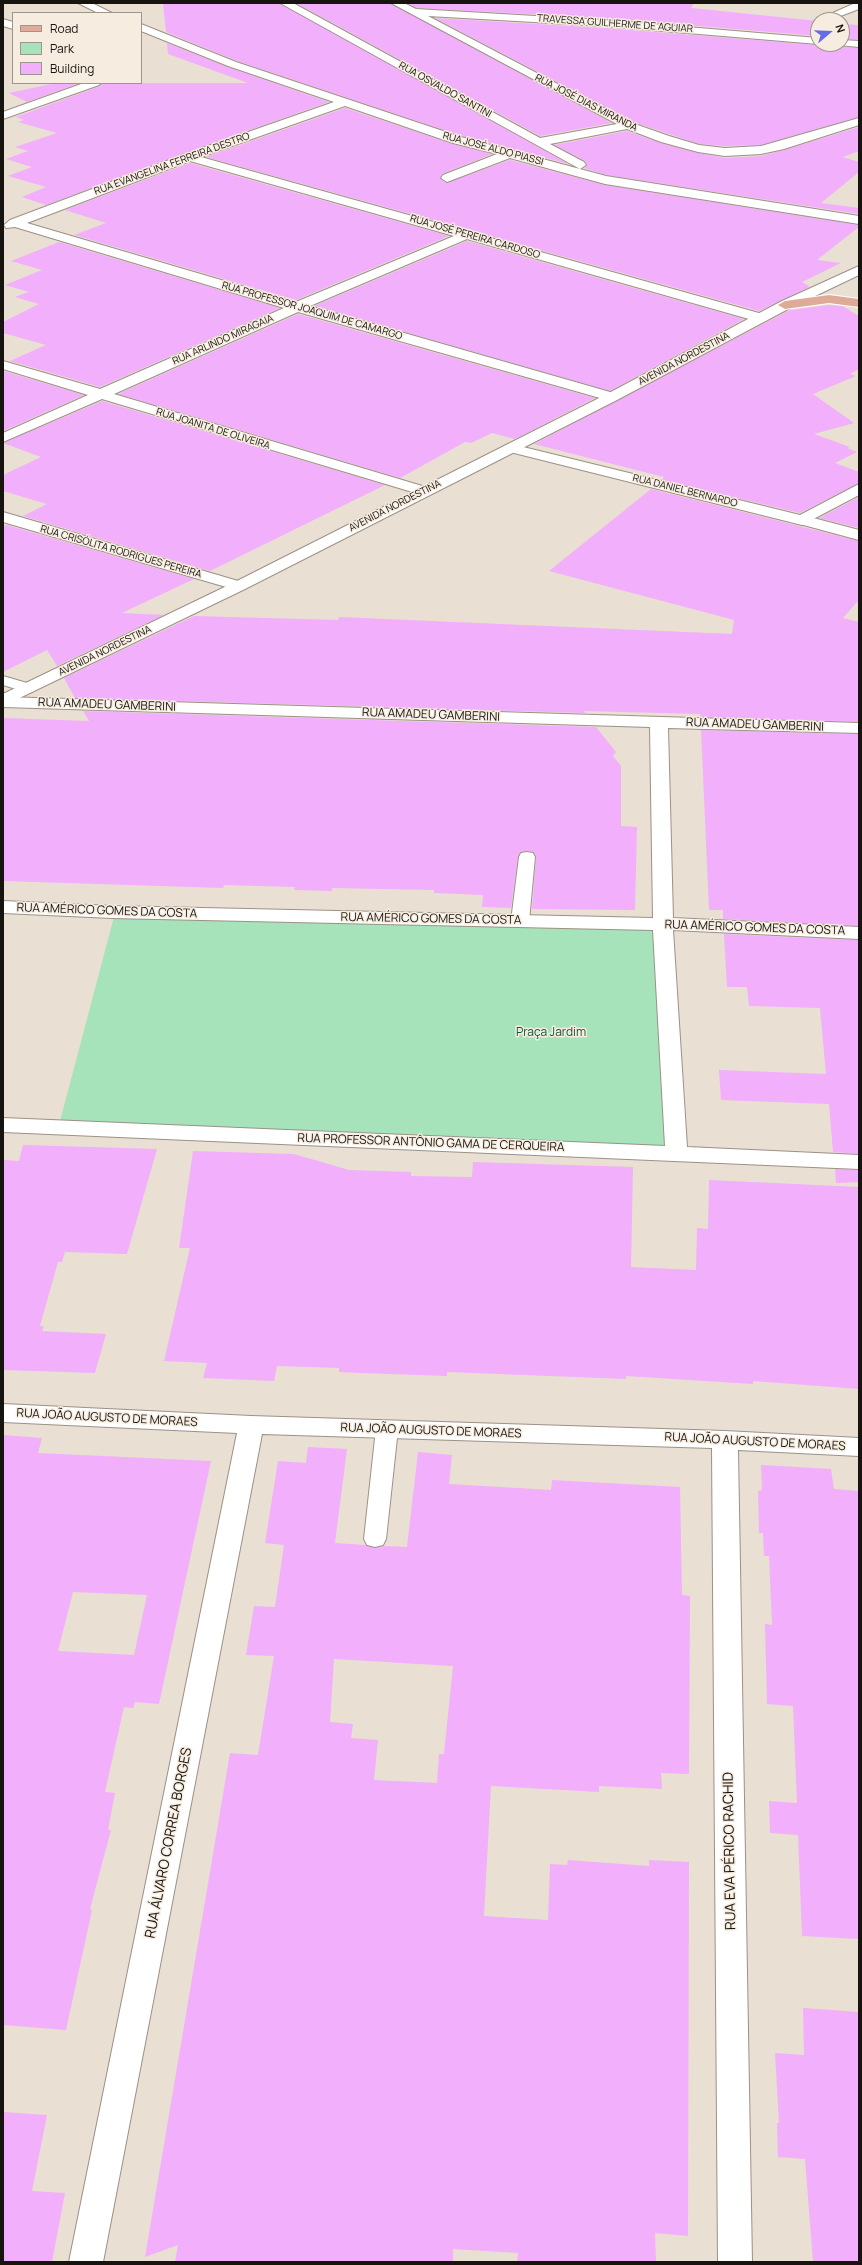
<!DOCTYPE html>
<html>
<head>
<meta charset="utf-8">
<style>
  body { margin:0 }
  #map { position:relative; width:862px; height:2265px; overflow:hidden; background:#eadfd3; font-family:Manrope,sans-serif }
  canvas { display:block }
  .frame { position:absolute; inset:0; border:4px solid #171410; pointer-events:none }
  .legend { position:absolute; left:12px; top:12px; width:130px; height:72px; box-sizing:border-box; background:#f7ece0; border:1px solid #9d968d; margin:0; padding:5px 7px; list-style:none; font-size:12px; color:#171410 }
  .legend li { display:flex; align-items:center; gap:8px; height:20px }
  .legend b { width:20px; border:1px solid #9d968d }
  .north { position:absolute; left:810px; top:12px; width:40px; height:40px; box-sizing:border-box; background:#f7ece0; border:1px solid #9d968d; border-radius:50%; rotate:71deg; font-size:11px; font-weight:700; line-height:16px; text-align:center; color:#171410 }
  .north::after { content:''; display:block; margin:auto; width:14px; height:18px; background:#656be4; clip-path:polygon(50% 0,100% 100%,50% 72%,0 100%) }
</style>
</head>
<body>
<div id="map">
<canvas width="862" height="2265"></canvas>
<div class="frame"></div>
<ul class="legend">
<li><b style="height:5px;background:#deab99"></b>Road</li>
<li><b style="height:11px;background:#a6e2ba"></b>Park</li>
<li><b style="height:11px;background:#f2affb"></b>Building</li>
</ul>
<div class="north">N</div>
</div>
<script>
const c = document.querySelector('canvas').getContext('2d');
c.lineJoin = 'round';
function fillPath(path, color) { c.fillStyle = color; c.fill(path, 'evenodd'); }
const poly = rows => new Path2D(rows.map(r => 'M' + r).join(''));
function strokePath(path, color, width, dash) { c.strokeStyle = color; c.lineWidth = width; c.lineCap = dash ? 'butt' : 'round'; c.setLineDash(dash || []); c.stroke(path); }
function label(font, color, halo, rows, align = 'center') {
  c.font = font + ' Manrope,sans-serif'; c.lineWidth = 3; c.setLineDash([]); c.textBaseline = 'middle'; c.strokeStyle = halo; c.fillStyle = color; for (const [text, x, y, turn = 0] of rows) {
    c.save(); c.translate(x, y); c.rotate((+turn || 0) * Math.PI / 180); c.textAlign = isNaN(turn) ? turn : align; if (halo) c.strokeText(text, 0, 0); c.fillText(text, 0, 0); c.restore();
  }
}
const green = poly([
  [115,913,673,925,669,1148,59,1125]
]);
const building = poly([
  [163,3,279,3,569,164,461,136,237,61,166,32],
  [296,3,390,3,612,123,540,136],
  [407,3,694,3,691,8,818,21,818,36,604,18,416,8],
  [435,18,604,28,818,45,837,44,838,46,859,48,859,117,761,145,725,146,699,144,633,122],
  [842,24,859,25,859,40,842,39],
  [167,43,228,67,329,102,185,153,46,205,22,197,46,187,8,176,32,167,6,159,28,151,15,147,57,133,18,122,24,120,16,117,100,86,102,83,248,83,168,54],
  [56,83,80,83,27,102,9,93],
  [345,108,453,144,492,154,442,174,440,178,446,183,510,160,605,185,859,225,859,227,817,260,841,263,802,282,810,287,759,311,206,157],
  [859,127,859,151,843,157,859,162,859,172,821,203,859,208,859,214,606,175,584,168,587,165,585,161,554,145,627,131,661,143,698,153,725,158,761,156,784,150],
  [190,163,449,236,296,300,74,235,106,223,65,210],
  [467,241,744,319,610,391,314,306],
  [59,242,280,308,100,387,10,361,46,345,3,333,3,322,39,304,15,297,29,292,5,285,42,270,11,261],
  [829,305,842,306,859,316,859,369,850,374,856,376,813,394,854,423,814,434,850,447,847,448,857,452,835,463,859,472,859,483,800,513,662,480,664,477,534,444,790,310],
  [298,314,595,398,515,439,492,433,471,443,465,442,400,478,118,394],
  [3,371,84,395,3,431],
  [102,401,385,485,210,571,23,516,47,504,3,491,3,475,41,457,3,443],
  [651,489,859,541,859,600,843,618,859,622,859,722,700,717,700,714,584,711,585,713,75,698,64,678,194,616,338,620,339,617,732,634,734,620,549,571],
  [859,497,859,528,819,518],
  [7,525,194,579,122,613,164,615,57,666,47,650,3,672,3,526],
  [83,711,596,727,616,752,613,756,621,766,621,826,637,827,635,910,532,909,536,857,533,852,527,851,521,852,518,857,511,908,482,907,483,895,434,893,434,890,332,888,332,891,294,890,295,887,224,885,223,888,3,881,3,718,89,721],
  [701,730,859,734,859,926,723,919,723,910,709,910],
  [724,934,859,940,859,1154,833,1152,829,1104,721,1100,719,1070,826,1074,820,1008,749,1006,747,987,727,987],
  [23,1145,157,1149,127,1254,65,1252,62,1262,58,1262,40,1326,44,1326,42,1331,106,1334,95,1373,3,1370,3,1160,19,1161],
  [193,1151,294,1154,349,1170,411,1172,411,1176,472,1177,473,1162,633,1167,631,1267,696,1270,697,1228,708,1229,709,1180,859,1187,859,1389,753,1381,753,1384,626,1376,626,1379,447,1372,447,1376,360,1373,339,1372,339,1368,277,1366,274,1381,203,1378,207,1363,164,1361,190,1248,179,1248],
  [835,1169,859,1170,859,1182,836,1183],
  [3,1435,42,1438,38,1453,211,1461,159,1704,135,1702,133,1708,124,1707,105,1792,115,1793,108,1830,111,1830,90,1909,92,1910,66,2030,3,2025],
  [73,1592,147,1595,134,1655,58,1651],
  [308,1447,347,1449,335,1543,365,1545,375,1548,384,1546,407,1547,418,1452,452,1455,449,1484,551,1490,552,1480,680,1487,682,1595,690,1596,689,1774,661,1773,662,1789,599,1786,599,1792,491,1786,484,1916,548,1920,550,1864,567,1865,568,1860,649,1866,649,1860,689,1862,688,2236,655,2233,656,2262,517,2262,518,2253,453,2249,453,2262,175,2262,178,2245,145,2257,230,1753,258,1755,274,1656,246,1655,254,1606,275,1607,284,1545,265,1543,278,1461,306,1463],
  [334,1659,453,1666,444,1754,439,1754,437,1783,374,1780,378,1740,351,1738,353,1724,330,1722],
  [761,1465,831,1469,834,1489,859,1491,859,1939,802,1936,798,1835,770,1833,769,1801,797,1803,793,1706,767,1704,765,1624,772,1625,769,1556,764,1556,763,1533,759,1533,758,1491,762,1490],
  [803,2008,859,2012,859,2262,813,2262,805,2159,778,2157,777,2123,779,2123,775,2053,804,2055],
  [3,2112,47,2115,32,2191,65,2193,52,2262,3,2262]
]);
const service = poly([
  [3,676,34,685,37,688,34,691,29,693,3,685,3,676],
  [527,852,533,853,535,857,529,921,526,925,520,926,514,925,511,921,519,857,521,853,527,852],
  [387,1421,395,1424,398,1429,386,1539,383,1545,375,1547,367,1545,364,1539,376,1429,379,1424,387,1421]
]);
const minor = poly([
  [78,3,92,3,112,13,98,13,78,3],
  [280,3,293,3,540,138,617,124,391,3,404,3,416,9,604,20,818,38,818,44,604,26,428,16,632,123,669,136,699,145,725,148,761,146,859,118,859,125,784,149,761,154,725,156,698,152,661,142,627,129,550,144,584,162,586,165,580,169,280,3],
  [855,3,859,3,859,9,830,20,824,17,855,3],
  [3,19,13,22,13,29,3,26,3,19],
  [141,24,236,62,461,137,606,176,859,216,859,224,605,184,510,158,447,182,441,178,443,175,497,154,453,143,345,106,201,157,766,315,768,318,766,321,756,321,467,239,310,306,617,394,619,397,617,400,607,400,298,312,114,394,429,488,432,491,429,494,419,494,102,399,3,442,3,433,88,395,3,369,3,361,100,389,284,308,15,227,6,228,4,225,10,220,185,154,334,102,228,66,141,31,141,24],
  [190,161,454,236,296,302,27,223,190,161],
  [842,40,859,41,859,47,838,45,842,44,842,40],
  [84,83,101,83,99,85,3,119,3,112,84,83],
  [3,512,245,583,247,586,245,589,233,589,3,522,3,512],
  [802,515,859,530,859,540,796,523,794,520,796,517,802,515],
  [3,697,859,723,859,733,668,728,673,918,859,927,859,939,673,930,687,1147,859,1155,859,1169,3,1132,3,1118,665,1146,653,930,112,918,3,913,3,901,112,906,653,918,650,727,3,707,3,697],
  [3,1404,251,1416,725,1431,859,1438,859,1456,738,1450,752,2262,718,2262,712,1448,262,1434,103,2262,69,2262,237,1433,3,1422,3,1404]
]);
const tertiary = poly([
  [511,444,800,515,859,484,859,495,802,525,506,451,504,448,506,445,511,444]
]);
const secondary = poly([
  [859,266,859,275,790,308,617,400,245,589,3,706,3,694,233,583,607,394,780,302,859,266]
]);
const primary = poly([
  [829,295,859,299,859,307,829,303,785,309,778,305,785,301,829,295]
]);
const farStreetnames = [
  ["TRAVESSA GUILHERME DE AGUIAR",615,24,4],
  ["RUA OSVALDO SANTINI",445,90,29],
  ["RUA JOSÉ DIAS MIRANDA",586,103,27],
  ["RUA JOSÉ ALDO PIASSI",493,149,15],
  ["RUA EVANGELINA FERREIRA DESTRO",172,164,-20],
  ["RUA JOSÉ PEREIRA CARDOSO",475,237,16],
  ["RUA PROFESSOR JOAQUIM DE CAMARGO",312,311,16],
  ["RUA ARLINDO MIRAGAIA",223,340,-24],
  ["AVENIDA NORDESTINA",684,359,-28],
  ["RUA JOANITA DE OLIVEIRA",213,429,17],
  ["RUA DANIEL BERNARDO",685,491,14],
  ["AVENIDA NORDESTINA",395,506,-27],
  ["RUA CRISÓLITA RODRIGUES PEREIRA",121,552,16],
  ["AVENIDA NORDESTINA",105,651,-26]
];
const streetNames = [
  ["RUA AMADEU GAMBERINI",107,705,2],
  ["RUA AMADEU GAMBERINI",431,715,2],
  ["RUA AMADEU GAMBERINI",755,725,2],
  ["RUA AMÉRICO GOMES DA COSTA",107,911,2],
  ["RUA AMÉRICO GOMES DA COSTA",431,919,1],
  ["RUA AMÉRICO GOMES DA COSTA",755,928,2],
  ["RUA PROFESSOR ANTÔNIO GAMA DE CERQUEIRA",431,1143,2],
  ["RUA JOÃO AUGUSTO DE MORAES",107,1418,3],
  ["RUA JOÃO AUGUSTO DE MORAES",431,1431,2],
  ["RUA JOÃO AUGUSTO DE MORAES",755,1442,3]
];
const parkNames = [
  ["Praça Jardim",551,1033]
];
const nearStreetnames = [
  ["RUA ÁLVARO CORREA BORGES",169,1843,-79],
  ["RUA EVA PÉRICO RACHID",730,1851,-91]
];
fillPath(green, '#a6e2ba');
fillPath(building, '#f2affb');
strokePath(service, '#9b9186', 2);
strokePath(minor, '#9b9186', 2);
strokePath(tertiary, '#9b9186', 2);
strokePath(secondary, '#9b9186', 2);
strokePath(primary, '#fff', 2);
fillPath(service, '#fff');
fillPath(minor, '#fff');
fillPath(tertiary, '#fff');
fillPath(secondary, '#fff');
fillPath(primary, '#deab99');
label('10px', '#171410', '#f7ece0', farStreetnames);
label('12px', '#171410', '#f7ece0', streetNames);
label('12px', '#0a5731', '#f7ece0', parkNames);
label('14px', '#171410', '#f7ece0', nearStreetnames);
</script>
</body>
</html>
